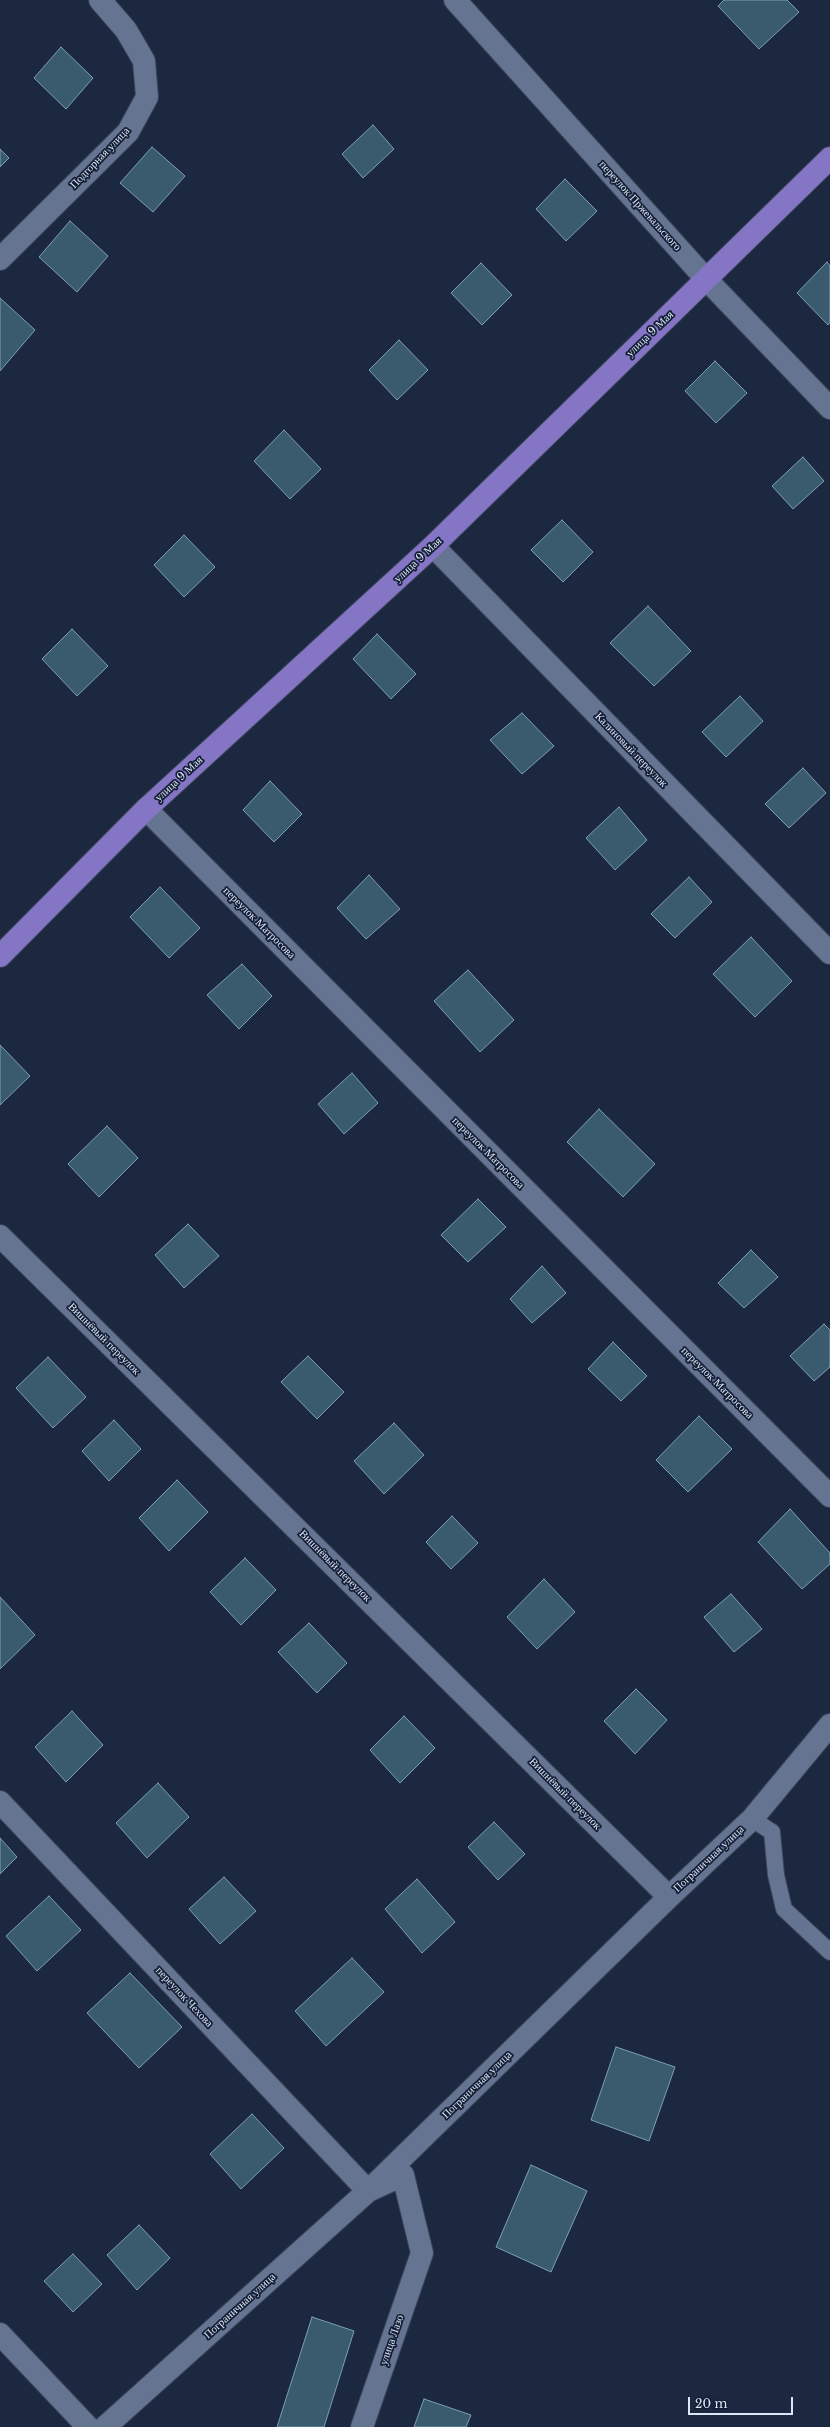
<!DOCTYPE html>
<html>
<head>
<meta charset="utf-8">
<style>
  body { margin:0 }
  #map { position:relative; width:830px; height:2427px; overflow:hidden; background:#1c2840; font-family:"Libre Baskerville",serif }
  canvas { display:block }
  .scale { position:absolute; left:688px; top:2397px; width:105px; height:18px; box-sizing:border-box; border:2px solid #dde6f6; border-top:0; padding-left:5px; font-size:12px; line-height:14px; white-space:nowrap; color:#dde6f6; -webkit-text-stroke:3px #131e36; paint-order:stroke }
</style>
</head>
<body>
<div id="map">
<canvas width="830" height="2427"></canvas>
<div class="scale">20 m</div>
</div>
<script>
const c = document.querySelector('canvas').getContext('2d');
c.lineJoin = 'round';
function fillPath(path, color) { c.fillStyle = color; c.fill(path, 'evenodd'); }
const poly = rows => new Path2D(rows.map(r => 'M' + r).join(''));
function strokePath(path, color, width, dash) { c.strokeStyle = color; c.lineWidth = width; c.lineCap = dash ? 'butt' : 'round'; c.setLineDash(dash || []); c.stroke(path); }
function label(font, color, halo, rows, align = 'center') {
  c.font = font + ' "Libre Baskerville",serif'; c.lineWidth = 3.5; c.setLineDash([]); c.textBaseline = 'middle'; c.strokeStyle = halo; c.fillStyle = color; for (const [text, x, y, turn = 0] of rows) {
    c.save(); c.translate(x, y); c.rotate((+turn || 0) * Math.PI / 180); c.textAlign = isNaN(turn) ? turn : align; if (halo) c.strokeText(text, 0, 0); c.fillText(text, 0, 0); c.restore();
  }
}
const building = poly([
  [724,0,787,0,799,12,759,49,718,6,724,0],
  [61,47,93,78,66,109,34,78,61,47],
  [373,125,394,149,363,178,342,154,373,125],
  [152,147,185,176,153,212,120,183,152,147],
  [0,149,9,158,0,167,0,149],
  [565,179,597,211,566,241,536,209,565,179],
  [70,221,108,256,77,292,39,257,70,221],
  [827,262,830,266,830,322,828,325,797,293,827,262],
  [481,263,512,295,482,325,451,293,481,263],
  [0,298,35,330,0,371,0,298],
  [399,340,428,370,397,400,369,370,399,340],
  [715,361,747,393,716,423,685,391,715,361],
  [284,430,321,469,290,499,254,461,284,430],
  [803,457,824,481,793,509,772,486,803,457],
  [562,520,593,552,563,582,531,550,562,520],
  [184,535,215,567,184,597,154,565,184,535],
  [648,606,691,651,654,686,610,643,648,606],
  [72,629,108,666,77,696,42,659,72,629],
  [377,634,416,674,391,699,353,659,377,634],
  [740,696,763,721,726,757,702,732,740,696],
  [522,713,554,746,522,774,490,740,522,713],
  [803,768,826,793,789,828,765,804,803,768],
  [270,781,302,814,274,842,243,810,270,781],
  [619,807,647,840,615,870,586,838,619,807],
  [369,875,400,909,366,939,337,908,369,875],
  [689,877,712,902,675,938,651,914,689,877],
  [160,887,200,928,169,958,130,917,160,887],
  [751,937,792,981,755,1017,713,974,751,937],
  [242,964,272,996,239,1029,207,995,242,964],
  [468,970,514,1020,480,1052,434,1001,468,970],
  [0,1045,30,1076,0,1105,0,1045],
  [352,1073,378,1103,344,1134,318,1104,352,1073],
  [599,1109,655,1164,623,1197,567,1142,599,1109],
  [107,1126,138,1158,99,1197,68,1164,107,1126],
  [478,1199,506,1227,468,1262,441,1235,478,1199],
  [188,1224,219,1256,184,1288,155,1255,188,1224],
  [751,1250,778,1277,744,1308,718,1283,751,1250],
  [542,1266,566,1293,532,1323,510,1299,542,1266],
  [824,1324,830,1330,830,1367,814,1381,790,1356,824,1324],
  [613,1342,647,1376,621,1401,588,1369,613,1342],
  [308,1356,344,1392,317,1419,281,1382,308,1356],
  [48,1357,86,1397,53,1428,16,1388,48,1357],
  [699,1416,732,1449,688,1492,656,1460,699,1416],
  [114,1420,141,1449,109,1481,82,1451,114,1420],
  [394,1423,424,1455,384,1494,354,1461,394,1423],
  [177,1480,208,1512,169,1551,139,1518,177,1480],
  [790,1509,830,1553,830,1564,802,1589,758,1542,790,1509],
  [452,1516,478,1543,451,1569,426,1542,452,1516],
  [245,1558,276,1590,241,1625,210,1592,245,1558],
  [544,1579,575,1612,537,1649,507,1617,544,1579],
  [731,1594,762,1629,734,1652,704,1617,731,1594],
  [0,1597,35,1635,0,1669,0,1597],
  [309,1623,347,1663,317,1693,278,1652,309,1623],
  [636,1689,667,1720,635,1754,604,1721,636,1689],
  [72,1711,103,1745,66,1782,35,1747,72,1711],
  [404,1716,435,1748,400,1783,370,1750,404,1716],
  [158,1783,189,1817,147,1858,116,1823,158,1783],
  [494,1822,525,1854,498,1880,468,1847,494,1822],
  [0,1838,17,1857,0,1874,0,1838],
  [224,1877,256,1911,220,1944,189,1909,224,1877],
  [417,1879,455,1922,422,1953,385,1909,417,1879],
  [49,1896,81,1930,37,1971,6,1936,49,1896],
  [352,1958,384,1992,326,2046,295,2011,352,1958],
  [130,1973,182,2027,139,2068,87,2013,130,1973],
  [616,2047,675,2067,649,2141,591,2120,616,2047],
  [252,2114,284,2148,241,2189,210,2154,252,2114],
  [531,2165,587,2191,551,2272,496,2247,531,2165],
  [139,2225,170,2258,137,2290,107,2255,139,2225],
  [73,2254,102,2284,73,2312,44,2281,73,2254],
  [312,2317,354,2331,324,2427,277,2427,312,2317],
  [424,2399,471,2415,466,2427,414,2427,424,2399]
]);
const lane = poly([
  [752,1819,772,1832,776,1875,784,1909,830,1952]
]);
const street = poly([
  [455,0,706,279,830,408],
  [0,259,128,132,147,97,144,61,126,30,100,0],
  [433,546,830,953],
  [146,809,830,1496],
  [0,1236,669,1897],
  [0,1802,368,2191,403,2175,422,2253,362,2427],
  [0,2334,88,2427],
  [105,2427,368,2191,669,1897,752,1819,830,1725]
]);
const primary = poly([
  [0,956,146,809,433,546,830,158]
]);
const streetNames = [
  ["Подгорная улица",100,158,-46],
  ["переулок Пржевальского",640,206,48],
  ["улица 9 Мая",650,334,-44],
  ["улица 9 Мая",418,560,-43],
  ["Калиновый переулок",631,750,46],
  ["улица 9 Мая",179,779,-43],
  ["переулок Матросова",259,923,45],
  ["переулок Матросова",488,1153,45],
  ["Вишнёвый переулок",104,1339,45],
  ["переулок Матросова",717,1383,45],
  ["Вишнёвый переулок",335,1566,45],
  ["Вишнёвый переулок",565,1794,45],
  ["Пограничная улица",709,1859,-43],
  ["переулок Чехова",184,1997,47],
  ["Пограничная улица",477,2085,-44],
  ["Пограничная улица",240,2306,-42],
  ["улица Лазо",392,2340,-71]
];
fillPath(building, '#3a5b6d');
strokePath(building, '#7c9fb3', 1);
strokePath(lane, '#3a4358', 18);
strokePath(street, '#3a4358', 24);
strokePath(primary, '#3a4358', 24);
strokePath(lane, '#657491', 16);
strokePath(street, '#657491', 22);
strokePath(primary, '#8475c5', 22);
label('11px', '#dde6f6', '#131e36', streetNames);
</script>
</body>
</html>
